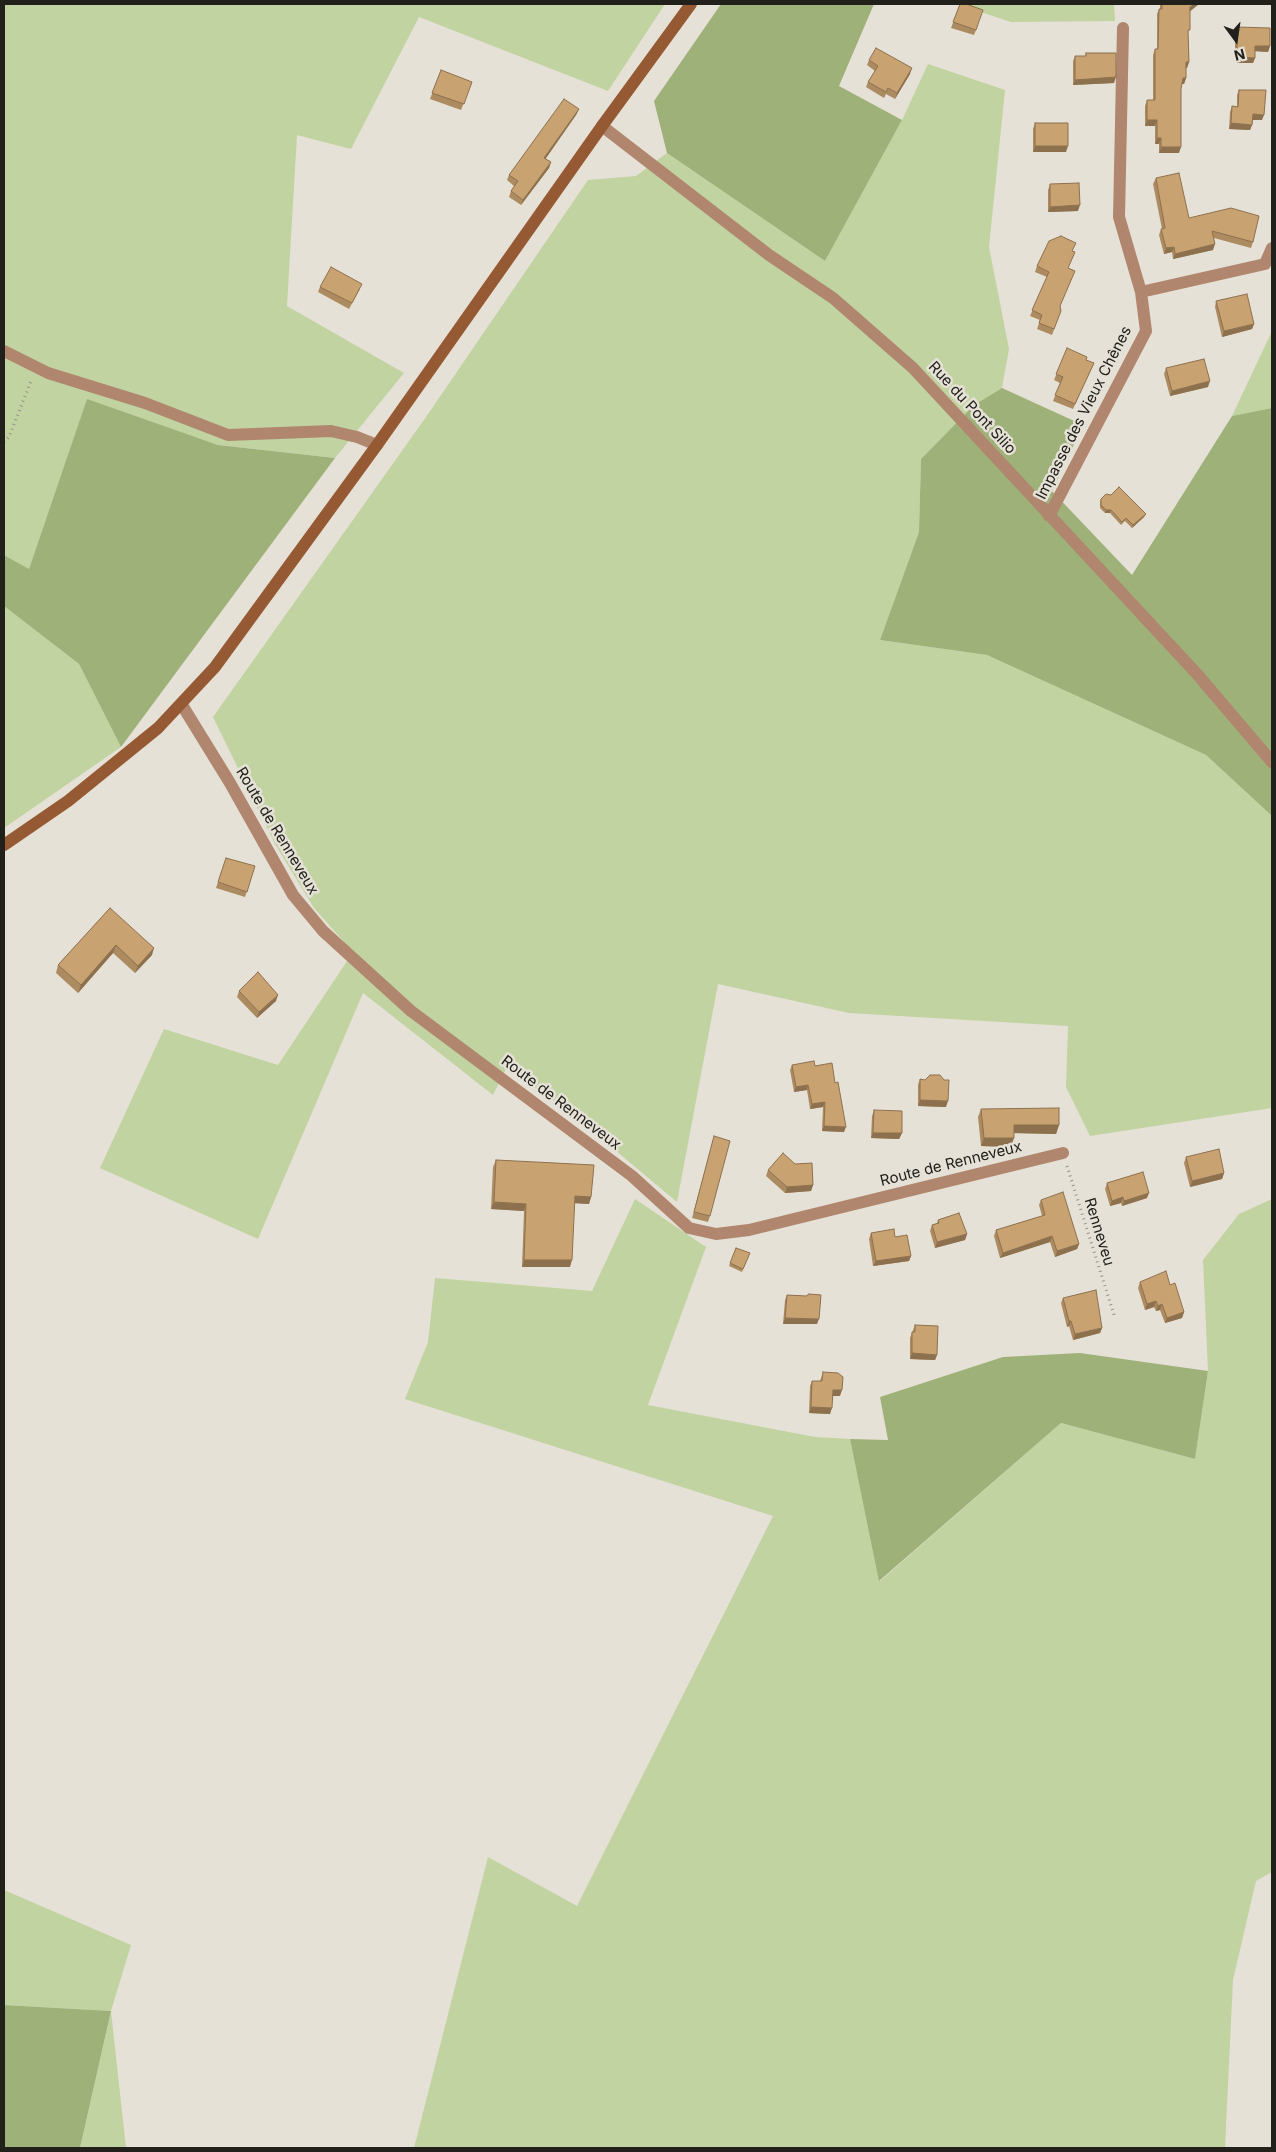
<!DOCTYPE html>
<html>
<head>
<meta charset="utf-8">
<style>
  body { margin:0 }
  #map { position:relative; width:1276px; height:2152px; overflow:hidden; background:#e6e1d6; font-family:Inter,sans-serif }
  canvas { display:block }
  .frame { position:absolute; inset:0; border:5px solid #21201b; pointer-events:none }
  .north { position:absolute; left:1211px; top:15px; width:50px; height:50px; -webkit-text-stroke:4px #e6e1d6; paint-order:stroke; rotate:166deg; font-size:14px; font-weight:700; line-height:20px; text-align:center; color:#21201b }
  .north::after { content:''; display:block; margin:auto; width:18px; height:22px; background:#21201b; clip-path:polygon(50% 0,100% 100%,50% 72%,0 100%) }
</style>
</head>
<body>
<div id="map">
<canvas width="1276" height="2152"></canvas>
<div class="frame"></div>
<div class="north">N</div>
</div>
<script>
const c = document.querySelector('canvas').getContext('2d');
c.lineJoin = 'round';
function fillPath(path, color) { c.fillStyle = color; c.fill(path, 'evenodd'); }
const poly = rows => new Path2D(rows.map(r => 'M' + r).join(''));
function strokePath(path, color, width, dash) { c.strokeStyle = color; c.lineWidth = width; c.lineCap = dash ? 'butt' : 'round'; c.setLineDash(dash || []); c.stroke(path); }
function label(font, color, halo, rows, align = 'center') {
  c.font = font + ' Inter,sans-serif'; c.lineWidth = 5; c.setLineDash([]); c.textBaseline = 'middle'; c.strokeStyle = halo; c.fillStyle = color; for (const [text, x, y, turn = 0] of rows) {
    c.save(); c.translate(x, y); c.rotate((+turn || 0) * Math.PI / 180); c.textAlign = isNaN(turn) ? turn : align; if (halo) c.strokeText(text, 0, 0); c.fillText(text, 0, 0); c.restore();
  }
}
const green = poly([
  [4,4,665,4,608,91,419,17,351,149,297,135,287,306,404,373,335,458,218,445,87,400,29,569,4,555],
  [956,4,1114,4,1115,21,1011,22],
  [928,64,1005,90,989,247,1009,349,1002,388,974,405,921,459,919,532,880,640,987,655,1206,755,1272,816,1272,1108,1090,1136,1066,1087,1068,1026,849,1013,718,984,677,1202,578,1119,507,1067,493,1095,363,993,258,1239,100,1168,164,1029,278,1065,353,952,314,908,275,844,213,717,426,417,588,180,636,176,667,153,825,261,902,120],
  [1272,331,1272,408,1232,416],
  [4,606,79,664,121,747,4,828],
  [635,1199,706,1247,648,1405,815,1437,850,1439,880,1581,1061,1423,1195,1459,1208,1371,1203,1260,1239,1214,1272,1199,1272,1872,1256,1881,1233,1980,1225,2148,414,2148,488,1857,577,1906,773,1516,405,1399,428,1342,435,1278,592,1291],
  [4,1890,131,1945,111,2011,126,2148,80,2148,111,2011,4,2005]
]);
const forest = poly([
  [721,4,874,4,839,86,902,120,825,261,667,153,654,101],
  [1002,388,1083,425,1052,491,1132,575,1232,416,1272,408,1272,816,1206,755,987,655,880,640,919,532,921,459,974,405],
  [87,399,218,445,335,458,121,747,79,664,4,606,4,555,29,569],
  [1080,1353,1208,1371,1195,1459,1061,1423,879,1581,850,1439,888,1440,880,1397,1003,1357],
  [4,2005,111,2011,80,2148,4,2148]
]);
const path = poly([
  [4,442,9,437,31,381],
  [1067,1166,1115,1318]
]);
const minor = poly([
  [602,126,769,255,833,298,913,368,1197,674,1272,762],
  [1141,292,1265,264,1272,248],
  [4,351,48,373,145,403,228,435,331,431,357,437,377,445],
  [1049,516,1146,331,1141,292,1119,217,1123,28],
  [182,705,230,783,293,895,323,931,411,1011,632,1176,689,1228,716,1234,749,1230,1063,1153]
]);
const secondary = poly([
  [4,845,68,801,158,728,215,667,377,445,602,126,691,4]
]);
const wall = poly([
  [960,4,976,30,974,35,951,28],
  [1160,4,1199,4,1190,11,1188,35,1189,62,1187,68,1186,68,1186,78,1184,84,1182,84,1181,89,1179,153,1159,153,1159,144,1155,144,1155,126,1145,126,1145,106,1147,100,1153,100,1153,55,1155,49,1157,49,1157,14,1159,9,1160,9],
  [1237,27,1270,46,1268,52,1255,51,1255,58,1253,63,1235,63,1235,33],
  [1086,53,1114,83,1073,85,1073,61,1075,56,1085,56],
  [869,60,910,74,895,99,886,94,884,98,866,87,868,82,875,71,867,65],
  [441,70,472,82,461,110,430,99],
  [1239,90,1262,120,1253,120,1252,125,1250,130,1229,129,1230,112,1232,106,1237,107,1237,95],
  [579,109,576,115,545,159,551,162,549,168,521,205,509,197,511,191,514,186,507,180,509,175],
  [1035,123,1066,152,1033,152,1033,129],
  [1156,178,1189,218,1253,242,1251,248,1214,238,1213,250,1173,259,1172,252,1164,254,1159,235,1161,229,1162,229,1153,184],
  [1050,184,1078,211,1048,212,1048,190],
  [1072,251,1075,252,1068,268,1075,271,1060,306,1061,311,1052,335,1037,329,1040,320,1030,316,1047,277,1035,272,1037,266],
  [320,287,360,289,349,309,318,292],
  [1216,301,1254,324,1252,329,1222,337,1215,307],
  [1067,348,1086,360,1094,363,1073,409,1053,401,1060,383,1054,380],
  [1166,368,1208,387,1170,396,1164,374],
  [1101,499,1146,514,1144,517,1132,528,1125,521,1121,525,1110,513,1105,513,1100,508,1100,502],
  [224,863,255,866,245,897,216,888],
  [110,908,152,955,135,973,113,953,78,993,56,973,58,965],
  [239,991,276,1001,257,1018,237,997],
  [792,1065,815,1066,844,1132,822,1131,823,1107,810,1109,807,1090,794,1092,790,1070],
  [920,1079,946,1107,918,1106,918,1085],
  [981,1109,1059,1125,1056,1134,1014,1133,1011,1147,981,1146,978,1117],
  [874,1110,902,1133,899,1139,871,1138,872,1116],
  [714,1136,710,1216,708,1222,692,1218],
  [1186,1157,1224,1173,1222,1179,1190,1187,1184,1163],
  [496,1160,591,1197,589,1204,574,1203,570,1267,522,1267,524,1211,491,1209,493,1167],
  [768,1170,813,1185,811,1191,785,1193,766,1176],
  [1107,1183,1147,1198,1122,1206,1121,1203,1110,1206,1105,1189],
  [1041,1200,1079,1244,1077,1249,1055,1257,1050,1242,1000,1258,994,1236,996,1230,1042,1216,1039,1205],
  [938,1220,967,1234,965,1240,935,1248,930,1231,932,1225,937,1223],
  [871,1233,895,1237,911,1256,909,1261,873,1266,869,1239],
  [736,1248,750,1253,742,1272,729,1266],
  [1140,1282,1170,1285,1184,1312,1182,1318,1165,1323,1160,1310,1156,1311,1154,1307,1145,1310,1138,1288],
  [787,1295,806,1296,817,1324,783,1324,785,1300],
  [1063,1298,1102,1328,1100,1333,1073,1340,1069,1326,1067,1327,1061,1303],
  [915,1325,937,1355,935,1360,910,1359,910,1338],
  [823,1372,840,1396,833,1396,830,1414,809,1413,810,1386,812,1381,820,1381]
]);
const shadedWall = poly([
  [1195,4,1199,4,1188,13,1190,7],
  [1255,46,1270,46,1268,52,1253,51],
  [1237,57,1255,58,1253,63,1235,63],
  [1186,62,1189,62,1187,68,1184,68],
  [912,68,910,74,895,99,897,93],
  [1116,77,1114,83,1073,85,1075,80],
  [1183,78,1186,78,1184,84,1181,84],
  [579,109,576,115,542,164,544,158],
  [1253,114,1264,115,1262,120,1251,120],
  [1147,120,1157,120,1155,126,1145,126],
  [1231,123,1252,125,1250,130,1229,129],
  [1157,138,1161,138,1159,144,1155,144],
  [1035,146,1068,146,1066,152,1033,152],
  [1161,147,1181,147,1179,153,1159,153],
  [551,162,549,168,521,205,523,200],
  [1080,205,1078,211,1048,212,1050,207],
  [1215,244,1213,250,1173,259,1175,254],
  [1174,247,1172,252,1164,254,1166,248],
  [1254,324,1252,329,1222,337,1224,331],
  [1210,381,1208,387,1170,396,1172,391],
  [1106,510,1111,510,1110,513,1105,513],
  [1146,514,1144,517,1132,528,1133,525],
  [116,945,113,953,78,993,81,985],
  [154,948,152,955,135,973,138,966],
  [278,995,276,1001,257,1018,259,1012],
  [808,1085,807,1090,794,1092,796,1087],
  [920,1100,948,1101,946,1107,918,1106],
  [825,1102,823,1107,810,1109,812,1104],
  [1014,1125,1059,1125,1056,1134,1011,1133],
  [824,1126,846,1127,844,1132,822,1131],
  [873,1133,902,1133,899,1139,871,1138],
  [984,1138,1014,1138,1011,1147,981,1146],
  [1224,1173,1222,1179,1190,1187,1192,1181],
  [813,1185,811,1191,785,1193,787,1187],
  [1149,1193,1147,1198,1122,1206,1124,1201],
  [575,1196,591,1197,589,1204,572,1203],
  [1123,1197,1121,1203,1110,1206,1112,1201],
  [494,1202,526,1204,524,1211,491,1209],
  [967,1234,965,1240,935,1248,937,1242],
  [1052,1236,1050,1242,1000,1258,1003,1253],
  [1079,1244,1077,1249,1055,1257,1057,1251],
  [911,1256,909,1261,873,1266,876,1261],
  [524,1260,572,1260,570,1267,522,1267],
  [1156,1301,1154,1307,1145,1310,1147,1304],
  [1162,1304,1160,1310,1156,1311,1158,1306],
  [1184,1312,1182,1318,1165,1323,1167,1318],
  [785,1318,819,1319,817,1324,783,1324],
  [1069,1321,1071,1321,1069,1326,1067,1327],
  [1102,1328,1100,1333,1073,1340,1075,1334],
  [912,1353,937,1355,935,1360,910,1359],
  [833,1390,842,1390,840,1396,831,1396],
  [811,1407,832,1408,830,1414,809,1413]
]);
const building = poly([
  [960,4,966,4,983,10,976,30,953,22,960,4],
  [1162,4,1195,4,1190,7,1190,30,1188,30,1189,62,1186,62,1186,78,1183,78,1181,89,1181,147,1161,147,1161,138,1157,138,1157,120,1147,120,1147,100,1155,100,1155,49,1158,49,1159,9,1162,9,1162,4],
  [1237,27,1270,28,1270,46,1255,46,1255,58,1237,57,1237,27],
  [876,48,912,68,897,93,888,88,886,92,868,82,878,66,869,60,876,48],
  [1086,53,1116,53,1116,77,1075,80,1075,56,1086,56,1086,53],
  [441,70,472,82,464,104,432,93,441,70],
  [1239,90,1266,90,1264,115,1253,114,1252,125,1231,123,1232,106,1238,107,1239,90],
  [564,99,579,109,544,158,551,162,523,200,511,191,518,181,509,175,564,99],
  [1035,123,1068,123,1068,146,1035,146,1035,123],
  [1179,173,1189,218,1231,208,1259,216,1253,242,1212,231,1215,244,1175,254,1174,247,1166,248,1161,229,1165,228,1156,178,1179,173],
  [1079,183,1080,205,1050,207,1050,184,1079,183],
  [1061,236,1076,243,1072,251,1075,252,1068,268,1075,271,1060,306,1061,311,1054,329,1039,323,1042,315,1032,310,1049,272,1037,266,1049,241,1061,236],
  [331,267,362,284,352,303,320,287,331,267],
  [1247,294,1254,324,1224,331,1216,301,1247,294],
  [1067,348,1087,357,1086,360,1094,363,1075,404,1055,395,1063,377,1056,374,1067,348],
  [1204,359,1210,381,1172,391,1166,368,1204,359],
  [1119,487,1146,514,1133,525,1126,518,1122,522,1111,510,1106,510,1101,505,1101,499,1106,494,1111,495,1119,487],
  [226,858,255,866,247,892,218,882,226,858],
  [110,908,154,948,138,966,116,945,81,985,58,965,110,908],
  [258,972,278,995,259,1012,239,991,258,972],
  [814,1061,815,1066,832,1063,835,1083,838,1082,846,1127,824,1126,825,1102,812,1104,808,1085,796,1087,792,1065,814,1061],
  [930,1075,940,1075,944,1080,949,1080,948,1101,920,1100,920,1079,925,1080,930,1075],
  [1059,1108,1059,1125,1014,1125,1014,1138,984,1138,981,1109,1059,1108],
  [874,1110,902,1111,902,1133,873,1133,874,1110],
  [714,1136,730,1141,710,1216,694,1212,714,1136],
  [1219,1149,1224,1173,1192,1181,1186,1157,1219,1149],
  [783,1153,795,1164,812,1163,813,1185,787,1187,768,1170,783,1153],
  [496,1160,594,1165,591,1197,575,1196,572,1260,524,1260,526,1204,494,1202,496,1160],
  [1143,1172,1149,1193,1124,1201,1123,1197,1112,1201,1107,1183,1143,1172],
  [1063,1192,1079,1244,1057,1251,1052,1236,1003,1253,996,1230,1045,1215,1041,1200,1063,1192],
  [959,1213,967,1234,937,1242,932,1225,939,1223,938,1220,959,1213],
  [894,1229,895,1237,907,1235,911,1256,876,1261,871,1233,894,1229],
  [736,1248,750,1253,743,1269,730,1263,736,1248],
  [1166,1271,1170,1285,1175,1283,1184,1312,1167,1318,1162,1304,1158,1306,1156,1301,1147,1304,1140,1282,1166,1271],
  [1096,1290,1102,1328,1075,1334,1071,1321,1069,1321,1063,1298,1096,1290],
  [809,1294,821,1295,819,1319,785,1318,787,1295,806,1296,809,1294],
  [915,1325,938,1326,937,1355,912,1353,912,1332,915,1332,915,1325],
  [823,1372,838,1373,843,1377,842,1390,833,1390,832,1408,811,1407,812,1381,822,1381,823,1372]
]);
const streetNames = [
  ["Rue du Pont Silio",972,408,47],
  ["Impasse des Vieux Chênes",1084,413,-63],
  ["Route de Renneveux",277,831,59],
  ["Route de Renneveux",561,1103,37],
  ["Route de Renneveux",951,1164,-14],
  ["Renneveu",1099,1232,73]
];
fillPath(green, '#c1d3a1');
fillPath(forest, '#9eb179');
strokePath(path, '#959189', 3, [1, 4]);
strokePath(minor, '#b0866e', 12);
strokePath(secondary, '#955933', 12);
fillPath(wall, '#ad8b61');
fillPath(shadedWall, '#8d714f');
fillPath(building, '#c9a271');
strokePath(building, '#8d714f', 1);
label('15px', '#21201b', '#e6e1d6', streetNames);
</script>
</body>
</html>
